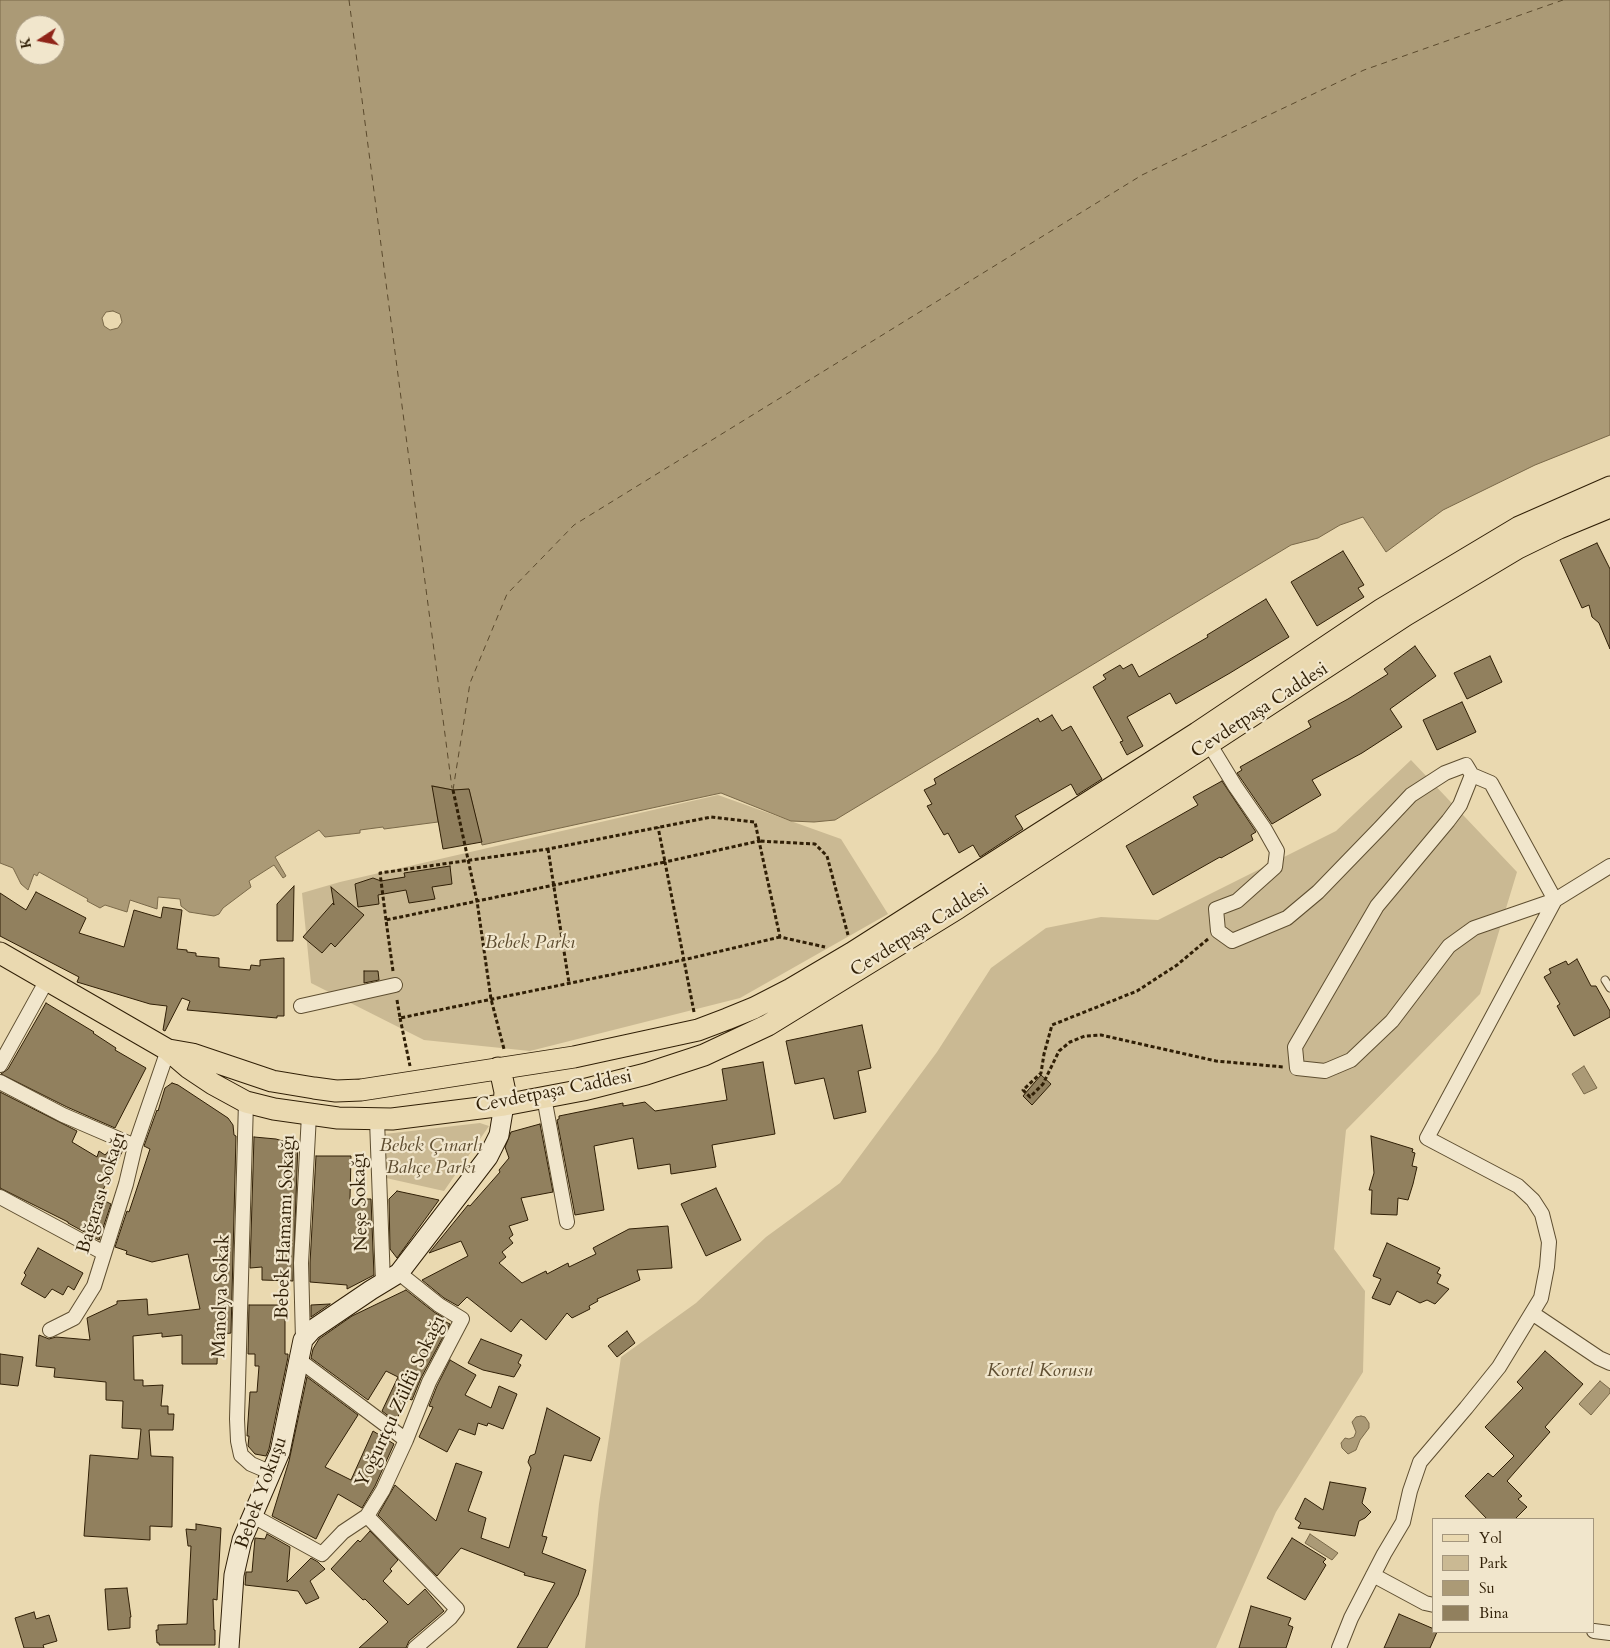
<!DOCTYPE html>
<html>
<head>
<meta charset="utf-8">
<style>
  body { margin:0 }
  #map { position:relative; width:1610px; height:1648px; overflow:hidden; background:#ead9b0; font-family:Cardo,serif }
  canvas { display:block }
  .legend { position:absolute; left:1432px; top:1518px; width:162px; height:115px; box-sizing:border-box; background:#f1e6cc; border:1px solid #a4967d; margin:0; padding:6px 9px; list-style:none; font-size:15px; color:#301f06 }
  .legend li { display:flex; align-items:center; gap:10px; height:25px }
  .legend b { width:25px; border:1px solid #a4967d }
  .north { position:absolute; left:15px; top:15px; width:50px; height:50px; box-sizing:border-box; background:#f1e6cc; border:1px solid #a4967d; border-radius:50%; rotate:259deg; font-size:14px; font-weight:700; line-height:20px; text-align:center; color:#301f06 }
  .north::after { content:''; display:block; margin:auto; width:18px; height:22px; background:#8f2418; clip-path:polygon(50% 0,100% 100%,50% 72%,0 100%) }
</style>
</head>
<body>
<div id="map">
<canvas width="1610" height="1648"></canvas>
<ul class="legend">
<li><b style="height:6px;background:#ead9b0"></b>Yol</li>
<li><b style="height:14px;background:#cab993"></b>Park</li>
<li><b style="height:14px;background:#ab9a76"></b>Su</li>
<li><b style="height:14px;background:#91805e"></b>Bina</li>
</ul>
<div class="north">K</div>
</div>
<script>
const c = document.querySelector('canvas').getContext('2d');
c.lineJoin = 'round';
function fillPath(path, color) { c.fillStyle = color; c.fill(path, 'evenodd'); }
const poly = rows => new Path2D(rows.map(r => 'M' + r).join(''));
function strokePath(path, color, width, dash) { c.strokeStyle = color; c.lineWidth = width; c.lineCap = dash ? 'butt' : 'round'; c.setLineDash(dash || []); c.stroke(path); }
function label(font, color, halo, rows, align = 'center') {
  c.font = font + ' Cardo,serif'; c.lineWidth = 4.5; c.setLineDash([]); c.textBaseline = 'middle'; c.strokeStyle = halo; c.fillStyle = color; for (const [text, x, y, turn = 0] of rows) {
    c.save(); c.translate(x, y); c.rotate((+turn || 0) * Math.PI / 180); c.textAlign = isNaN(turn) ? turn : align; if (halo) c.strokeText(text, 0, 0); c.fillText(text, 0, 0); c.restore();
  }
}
const green = poly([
  [1411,760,1517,872,1480,994,1346,1130,1334,1249,1365,1291,1363,1372,1276,1512,1216,1648,585,1648,599,1504,621,1357,696,1303,766,1237,840,1183,937,1052,991,968,1046,928,1101,917,1158,920,1336,831],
  [718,795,841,839,888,914,740,998,530,1051,424,1040,311,983,302,893,340,882],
  [480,1123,489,1126,444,1191,386,1178,385,1134]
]);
const water = poly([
  [0,0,1610,0,1610,435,1535,465,1443,510,1386,552,1363,517,1340,525,1318,538,1291,545,835,820,814,822,791,821,721,793,482,845,469,789,453,790,433,786,438,822,384,829,383,827,360,830,360,833,325,837,319,830,275,857,286,876,283,878,274,865,249,881,251,887,223,908,219,914,214,916,189,912,181,906,180,899,158,897,157,909,130,900,127,912,105,905,100,908,87,901,88,899,39,872,37,876,34,874,28,890,21,884,13,868,0,863,0,0],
  [25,25,55,25,55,55,25,55,25,25],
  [113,311,120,314,122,322,118,328,110,330,104,326,102,318,106,312,113,311],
  [1584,1066,1597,1088,1584,1094,1572,1074,1584,1066],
  [1600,1381,1610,1389,1610,1393,1591,1415,1579,1404,1600,1381],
  [1361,1416,1365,1417,1369,1423,1369,1428,1360,1440,1356,1450,1348,1454,1342,1448,1341,1443,1345,1438,1349,1439,1354,1437,1356,1432,1352,1422,1356,1417,1361,1416],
  [1310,1534,1338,1553,1332,1560,1305,1543,1310,1534]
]);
const ferry = poly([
  [349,0,452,788],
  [453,790,470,683,507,594,574,525,1142,175,1364,70,1563,0]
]);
const building = poly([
  [1597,543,1610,569,1610,649,1599,623,1592,617,1589,605,1582,608,1560,560,1597,543],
  [1343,551,1364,585,1358,588,1364,597,1317,626,1291,582,1343,551],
  [1266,599,1289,637,1230,673,1176,704,1170,693,1127,717,1143,746,1127,755,1120,742,1123,741,1093,687,1106,679,1103,675,1120,665,1123,669,1132,664,1139,677,1208,637,1207,635,1266,599],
  [1415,646,1436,676,1390,709,1402,727,1362,753,1312,780,1321,795,1272,824,1237,773,1242,770,1240,767,1311,727,1308,721,1348,699,1388,674,1384,669,1415,646],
  [1490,656,1502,682,1467,699,1454,673,1490,656],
  [1462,702,1476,732,1437,750,1423,720,1462,702],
  [1052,715,1062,731,1071,726,1102,779,1077,795,1071,784,1015,816,1023,829,980,857,973,845,959,853,948,833,944,835,927,806,932,804,924,790,936,784,934,779,1038,718,1040,722,1052,715],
  [1222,781,1256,832,1251,835,1253,840,1221,858,1220,857,1153,895,1126,846,1198,805,1193,797,1222,781],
  [432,786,453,790,469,789,482,842,443,849,432,786],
  [450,866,452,884,432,887,435,899,409,903,406,890,378,895,379,904,358,907,355,884,373,878,381,881,405,877,404,873,450,866],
  [294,886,293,941,277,941,277,904,294,886],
  [331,887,364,915,335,947,331,943,322,953,303,937,333,903,334,905,331,887],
  [36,892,86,918,79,933,124,947,134,910,161,918,163,907,182,910,177,949,187,950,187,952,196,953,196,956,219,958,219,967,250,970,251,965,260,966,260,960,284,958,284,1016,277,1016,277,1018,187,1010,190,1001,182,998,165,1031,163,1030,167,1006,150,1004,77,982,79,977,0,936,0,893,26,910,36,892],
  [1577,959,1591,986,1596,986,1610,1011,1610,1017,1574,1036,1557,1006,1560,1004,1544,977,1551,973,1549,969,1566,961,1568,965,1577,959],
  [364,971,378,971,379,980,364,983,364,971],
  [46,1003,94,1032,93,1033,116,1048,115,1050,146,1068,115,1128,67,1107,1,1074,8,1069,46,1003],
  [862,1025,871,1068,858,1071,866,1112,834,1119,824,1078,795,1084,786,1041,862,1025],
  [763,1062,775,1134,712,1145,716,1167,671,1174,670,1164,638,1169,633,1138,594,1146,604,1210,575,1215,557,1120,559,1119,559,1116,623,1103,623,1106,645,1102,655,1111,727,1100,722,1069,763,1062],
  [1041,1075,1051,1084,1032,1105,1023,1096,1041,1075],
  [172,1083,178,1085,228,1118,233,1125,234,1135,236,1136,231,1333,218,1335,217,1364,182,1364,182,1335,162,1337,162,1333,133,1336,134,1380,143,1380,143,1386,163,1385,161,1406,168,1406,168,1414,174,1414,173,1430,149,1430,151,1456,173,1457,172,1527,150,1526,150,1540,84,1536,90,1455,138,1459,141,1429,122,1428,123,1401,106,1400,106,1382,54,1377,55,1368,36,1366,39,1335,49,1339,56,1337,90,1340,87,1318,117,1304,117,1301,147,1299,148,1315,200,1309,188,1254,152,1262,126,1254,127,1251,115,1247,127,1211,129,1212,150,1149,144,1146,157,1110,158,1111,165,1088,172,1083],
  [0,1092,77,1131,72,1142,97,1157,99,1151,105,1155,113,1146,123,1150,99,1198,111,1204,99,1240,68,1223,68,1222,0,1188,0,1092],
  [540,1124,553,1192,521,1198,528,1220,509,1226,513,1235,509,1238,513,1243,502,1252,506,1257,499,1263,522,1283,546,1271,547,1274,568,1263,569,1267,596,1254,593,1248,629,1229,668,1226,672,1268,637,1270,640,1280,597,1299,598,1301,589,1306,590,1309,572,1318,567,1313,546,1340,521,1319,511,1332,467,1297,458,1306,444,1298,422,1280,468,1256,461,1241,429,1253,468,1205,470,1206,500,1172,499,1170,509,1158,505,1147,511,1132,540,1124],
  [1371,1136,1413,1149,1412,1152,1415,1153,1412,1166,1417,1167,1413,1184,1408,1200,1398,1198,1397,1215,1371,1214,1372,1190,1369,1190,1374,1173,1371,1136],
  [254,1137,276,1139,286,1142,298,1142,293,1281,262,1280,262,1267,250,1268,254,1137],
  [316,1156,351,1156,350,1199,371,1199,374,1275,347,1289,347,1285,310,1282,310,1263,316,1156],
  [716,1188,741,1240,706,1256,681,1204,716,1188],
  [397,1191,439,1200,397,1258,390,1249,389,1199,397,1191],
  [1387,1243,1440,1268,1437,1273,1441,1275,1437,1283,1449,1289,1435,1304,1427,1300,1420,1303,1397,1291,1390,1305,1372,1298,1381,1279,1373,1276,1387,1243],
  [38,1248,83,1273,74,1290,68,1286,63,1295,52,1289,45,1298,21,1284,26,1275,24,1273,38,1248],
  [406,1290,434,1312,446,1319,444,1321,450,1324,421,1378,412,1400,409,1399,395,1421,382,1411,398,1377,386,1371,368,1400,311,1358,313,1349,319,1339,352,1316,406,1290],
  [330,1304,311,1317,311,1305,330,1304],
  [249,1305,285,1305,285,1354,288,1354,288,1357,269,1449,266,1456,255,1454,248,1446,249,1436,247,1436,250,1392,257,1392,259,1366,255,1366,255,1354,248,1354,249,1305],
  [627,1331,635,1343,617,1357,608,1346,627,1331],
  [481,1339,522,1355,518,1363,521,1365,514,1377,483,1370,468,1363,481,1339],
  [1545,1351,1583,1384,1545,1427,1550,1432,1507,1481,1522,1496,1518,1499,1527,1507,1515,1519,1487,1519,1465,1496,1488,1473,1493,1477,1514,1456,1485,1427,1523,1388,1517,1382,1545,1351],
  [0,1354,23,1357,18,1386,0,1384,0,1354],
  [450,1360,476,1375,465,1395,491,1408,499,1386,517,1394,503,1429,488,1423,487,1426,478,1423,475,1435,459,1429,447,1452,419,1437,433,1407,429,1406,437,1386,450,1360],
  [307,1377,358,1415,325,1467,351,1480,373,1431,394,1444,375,1486,362,1508,338,1494,316,1539,272,1516,289,1461,307,1377],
  [547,1408,600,1438,591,1461,564,1455,542,1536,547,1537,542,1553,586,1570,578,1595,547,1648,517,1648,555,1583,524,1575,525,1573,461,1548,437,1576,378,1515,395,1485,436,1521,456,1463,482,1472,468,1511,486,1518,481,1538,509,1548,531,1468,528,1462,530,1456,535,1454,547,1408],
  [1330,1482,1366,1488,1362,1503,1371,1512,1365,1518,1359,1521,1355,1536,1298,1528,1301,1523,1295,1519,1305,1498,1323,1510,1330,1482],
  [196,1524,221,1528,217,1600,213,1599,214,1630,215,1630,215,1645,159,1645,159,1643,157,1643,156,1630,158,1630,158,1625,187,1624,191,1546,188,1546,186,1529,196,1530,196,1524],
  [370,1531,398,1560,390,1569,392,1571,383,1581,408,1605,425,1589,444,1611,409,1641,406,1648,359,1648,388,1622,365,1599,363,1600,331,1569,358,1540,360,1542,370,1531],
  [267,1534,290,1547,287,1582,311,1558,318,1562,325,1569,310,1581,319,1598,306,1604,298,1591,245,1585,246,1572,252,1572,255,1538,265,1539,267,1534],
  [1292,1538,1326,1559,1323,1562,1326,1565,1305,1600,1267,1578,1292,1538],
  [127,1588,131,1617,130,1617,130,1628,108,1630,105,1589,127,1588],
  [1251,1606,1291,1618,1288,1625,1293,1627,1286,1648,1239,1648,1251,1606],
  [34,1612,36,1619,49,1615,57,1641,43,1645,44,1648,24,1648,15,1618,34,1612],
  [1399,1614,1434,1629,1434,1632,1437,1632,1430,1648,1384,1648,1399,1614]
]);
const path = poly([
  [453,790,477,901,491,999,504,1049],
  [548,849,569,983],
  [386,920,380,873,548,849,711,817,755,822,759,841,815,844,827,856,848,935],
  [1208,939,1177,965,1137,991,1052,1025,1044,1054,1041,1073,1023,1090,1030,1097,1043,1084,1059,1051,1070,1042,1085,1036,1101,1035,1216,1061,1284,1067],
  [393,971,386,920,665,862,658,827],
  [397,1000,400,1018,683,960,780,937],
  [694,1012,665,862,759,841,780,937,825,947],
  [400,1018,410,1066]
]);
const lane = poly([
  [1605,980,1610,988]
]);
const street = poly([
  [1210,745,1235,786,1264,828,1277,851,1275,867,1237,901,1216,909,1218,931,1232,941,1287,918,1318,892,1380,828,1411,795,1445,773,1466,765,1472,775,1460,805,1448,821,1377,906,1295,1047,1297,1068,1325,1071,1351,1060,1392,1021,1449,946,1474,928,1555,900,1610,866],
  [1472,775,1491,783,1555,900],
  [301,1006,395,985],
  [0,1065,47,980],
  [0,1082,63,1115,135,1146],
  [544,1097,567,1222],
  [246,1102,237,1419,238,1441,241,1455,251,1464,272,1473],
  [377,1120,383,1283],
  [0,1197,104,1253],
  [1532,1313,1599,1358,1610,1363],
  [50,1330,74,1318,94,1286,126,1184,135,1146,168,1050],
  [303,1340,301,1263,309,1115],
  [299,1360,406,1440],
  [253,1516,322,1554,343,1532,367,1516,383,1490,406,1440,429,1382,462,1319,439,1305,399,1273],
  [367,1516,457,1609,450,1618,415,1648],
  [1373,1575,1425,1603,1434,1605],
  [1594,1631,1610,1633],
  [1339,1648,1351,1618,1384,1554,1403,1522,1410,1491,1420,1462,1466,1408,1499,1367,1541,1298,1547,1267,1549,1242,1542,1214,1533,1200,1518,1186,1427,1138,1555,900]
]);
const secondary = poly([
  [229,1648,234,1575,242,1540,280,1452,303,1340,312,1330,371,1290,399,1273,488,1157,499,1135,504,1105]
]);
const primary = poly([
  [0,953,168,1050,189,1068,213,1084,246,1102,274,1109,338,1118,392,1119,504,1105,583,1090,646,1074,704,1055,768,1025,958,908,1406,615,1518,548,1559,528,1610,507],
  [169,1050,192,1054,272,1081,314,1088,336,1091,361,1090,574,1057,698,1030,727,1019,754,1008,791,989,852,953,1197,733,1382,609,1519,527,1610,487],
  [498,1068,502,1078,505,1092,504,1105]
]);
const streetNames = [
  ["Cevdetpaşa Caddesi",1260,711,-33],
  ["Cevdetpaşa Caddesi",920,931,-32],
  ["Cevdetpaşa Caddesi",554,1092,-11],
  ["Bağarası Sokağı",102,1193,-73],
  ["Neşe Sokağı",361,1202,-92],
  ["Bebek Hamamı Sokağı",286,1227,-88],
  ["Manolya Sokak",222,1296,-88],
  ["Yoğurtçu Zülfü Sokağı",401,1402,-65],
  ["Bebek Yokuşu",262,1493,-70]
];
const parkNames = [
  ["Bebek Parkı",530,944],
  ["Bebek Çınarlı",431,1147],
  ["Bahçe Parkı",431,1169],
  ["Kortel Korusu",1040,1372]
];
fillPath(green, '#cab993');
fillPath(water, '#ab9a76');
strokePath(water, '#7a6949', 1);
strokePath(ferry, '#5b4a2d', 1, [6, 5]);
fillPath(building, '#91805e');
strokePath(building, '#301f06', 1);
strokePath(lane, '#5e4e30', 9);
strokePath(street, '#5e4e30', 16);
strokePath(secondary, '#301f06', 21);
strokePath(primary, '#301f06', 23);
strokePath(path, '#301f06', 3, [4, 2.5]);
strokePath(lane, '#f1e6cc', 7);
strokePath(street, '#f1e6cc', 14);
strokePath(secondary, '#f1e6cc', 19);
strokePath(primary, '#ead9b0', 21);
label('19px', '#301f06', '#f1e6cc', streetNames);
label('italic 19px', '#5e4d30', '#f1e6cc', parkNames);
</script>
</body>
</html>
